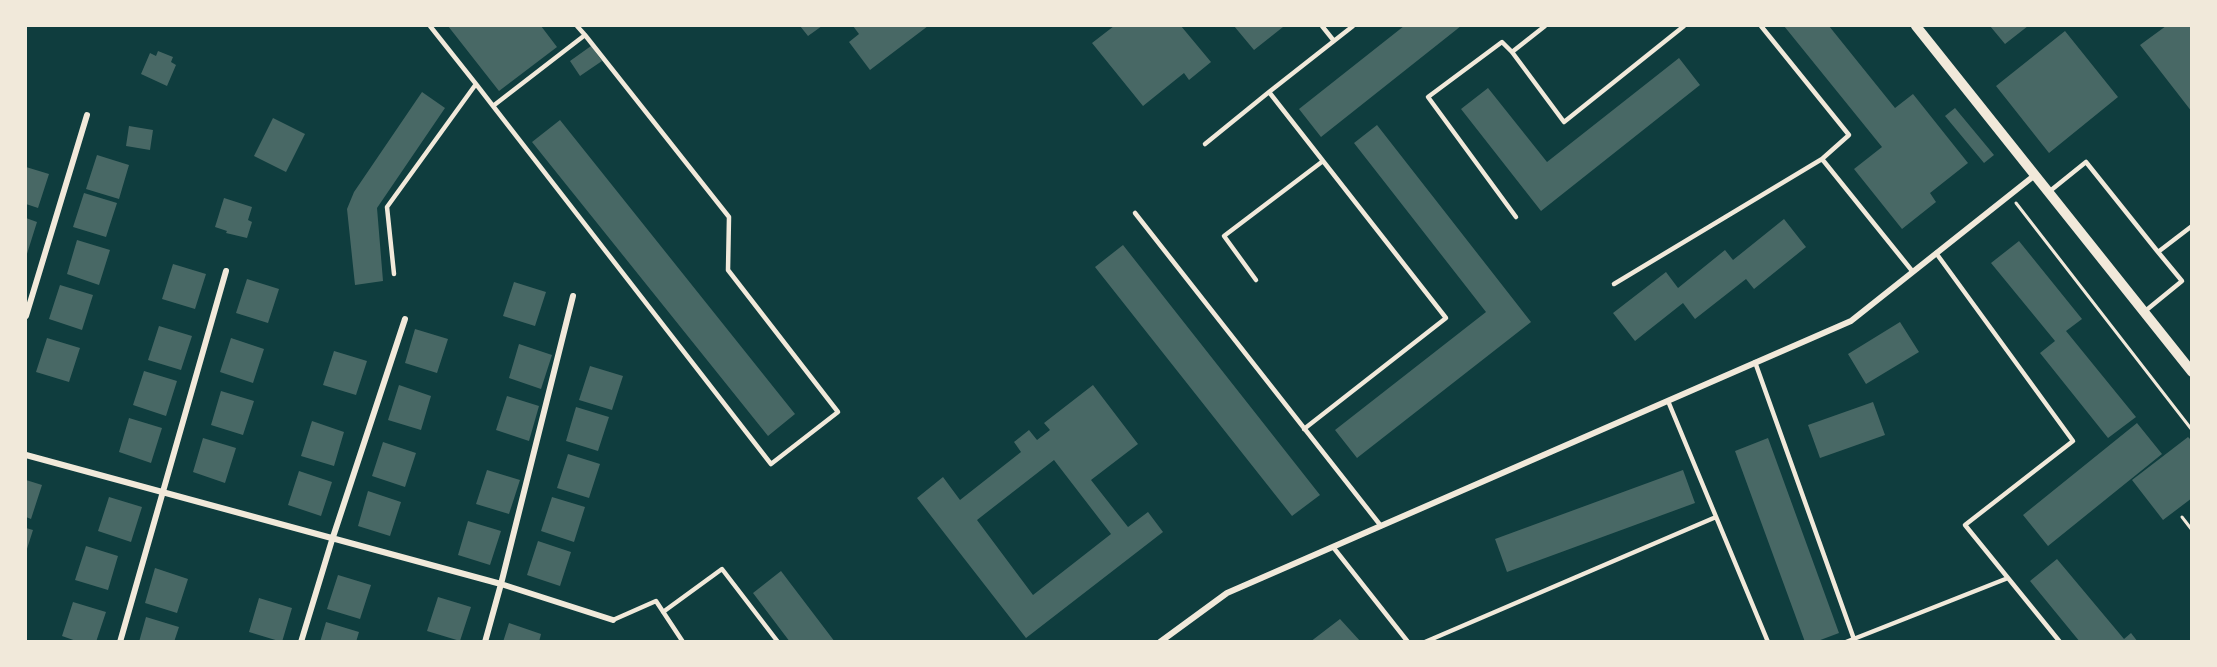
<!DOCTYPE html>
<html>
<head>
<meta charset="utf-8">
<style>
  body { margin:0 }
  #map { position:relative; width:2217px; height:667px; overflow:hidden; background:#0f3d3e; font-family:"Source Sans 3",sans-serif }
  canvas { display:block }
  .frame { position:absolute; inset:0; border:27px solid #f1e9da; pointer-events:none }
</style>
</head>
<body>
<div id="map">
<canvas width="2217" height="667"></canvas>
<div class="frame"></div>
</div>
<script>
const c = document.querySelector('canvas').getContext('2d');
c.lineJoin = 'round';
function fillPath(path, color) { c.fillStyle = color; c.fill(path, 'evenodd'); }
const poly = rows => new Path2D(rows.map(r => 'M' + r).join(''));
function strokePath(path, color, width, dash) { c.strokeStyle = color; c.lineWidth = width; c.lineCap = dash ? 'butt' : 'round'; c.setLineDash(dash || []); c.stroke(path); }
const building = poly([
  [448,26,541,26,557,47,499,91],
  [800,26,822,26,808,36],
  [853,26,928,26,870,70,849,42,859,34],
  [1114,26,1181,26,1211,62,1189,80,1184,73,1143,106,1092,43],
  [1234,26,1282,26,1283,27,1254,50],
  [1404,26,1461,26,1321,137,1299,109],
  [1784,26,1829,26,1895,108,1913,94,1968,163,1930,193,1936,202,1902,229,1854,169,1882,147],
  [1990,26,2028,26,2005,44],
  [2166,26,2192,26,2192,112,2140,45],
  [2065,31,2118,97,2049,153,1996,86],
  [591,46,602,61,580,76,570,61],
  [158,51,173,57,171,62,176,65,167,86,141,74,150,53,156,56],
  [1679,58,1700,85,1541,211,1461,109,1488,88,1547,162],
  [422,92,445,108,377,208,383,281,355,285,347,209,354,192],
  [1955,108,1994,155,1984,163,1945,116],
  [273,118,305,134,286,172,254,156],
  [560,120,795,414,768,436,532,142],
  [1377,125,1531,322,1357,458,1335,430,1486,312,1354,143],
  [129,126,153,130,150,150,126,146],
  [97,155,129,165,119,199,86,189],
  [26,167,49,174,38,208,26,204],
  [84,193,117,203,106,237,73,227],
  [224,198,252,207,248,220,252,222,247,238,226,233,227,231,215,227],
  [26,218,37,222,26,257],
  [1784,219,1806,247,1754,289,1746,279,1695,319,1683,303,1635,341,1613,313,1666,272,1678,288,1725,250,1733,260],
  [77,240,110,250,99,285,67,274],
  [2019,241,2082,319,2066,331,2136,417,2108,438,2040,353,2055,341,1991,263],
  [1123,245,1320,495,1292,516,1095,267],
  [173,264,206,274,195,309,162,299],
  [247,279,279,289,268,323,236,313],
  [514,282,546,292,535,326,503,316],
  [60,285,93,295,82,330,49,319],
  [1900,322,1919,352,1866,384,1848,354],
  [159,326,192,336,181,370,148,360],
  [415,329,448,339,437,373,405,363],
  [47,338,80,348,69,382,36,372],
  [231,338,264,349,253,383,220,372],
  [519,344,552,355,541,389,509,378],
  [334,351,367,361,356,395,323,385],
  [590,366,623,376,612,410,579,400],
  [144,371,177,381,166,416,133,405],
  [399,385,431,396,421,430,388,420],
  [1093,385,1138,444,1091,480,1128,527,1148,512,1163,532,1026,638,917,498,943,477,960,500,1021,452,1014,442,1029,430,1037,440,1050,430,1044,423],
  [1054,460,1111,534,1033,595,977,520],
  [221,391,254,401,243,435,211,425],
  [507,396,539,406,529,441,496,430],
  [1873,402,1885,435,1820,458,1808,425],
  [576,407,609,417,598,451,566,441],
  [129,418,162,428,151,463,119,452],
  [312,421,344,432,334,466,301,456],
  [2137,423,2162,454,2048,546,2023,515],
  [2188,437,2192,441,2192,498,2163,520,2132,480],
  [203,438,236,448,225,483,193,472],
  [1768,438,1839,633,1815,642,1805,642,1735,451],
  [383,442,416,453,405,487,372,476],
  [568,454,600,464,589,498,557,488],
  [487,470,520,480,509,514,476,504],
  [1683,470,1695,503,1507,572,1495,539],
  [299,471,332,482,321,516,288,505],
  [26,480,42,485,31,519,26,517],
  [368,491,401,502,390,536,358,526],
  [109,497,142,507,131,542,98,531],
  [552,497,585,507,574,542,541,531],
  [468,521,501,531,490,565,458,555],
  [26,528,33,530,26,552],
  [538,541,571,552,560,586,527,575],
  [86,546,118,556,108,590,75,580],
  [2057,559,2124,639,2131,633,2138,642,2080,642,2030,581],
  [155,568,188,579,177,613,145,603],
  [781,571,835,642,790,642,753,593],
  [338,575,371,585,360,619,327,609],
  [438,597,471,607,460,641,427,631],
  [259,598,292,608,282,642,249,632],
  [73,602,106,612,96,642,79,642,62,636],
  [146,617,179,627,174,642,139,642],
  [1340,619,1361,642,1310,642],
  [326,622,359,632,356,642,320,642],
  [509,623,541,634,539,642,503,642]
]);
const path = poly([
  [2016,203,2192,430],
  [2182,517,2192,530]
]);
const service = poly([
  [430,26,476,84,493,106,771,464,838,412,728,270,729,217,585,35,493,106],
  [577,26,585,35],
  [1322,26,1334,41],
  [1761,26,1849,135,1822,159,1913,272],
  [1512,52,1545,26],
  [1205,144,1269,92],
  [2050,191,2086,162,2158,252],
  [1135,213,1381,526],
  [1516,217,1428,97,1502,42,1512,52,1564,122,1684,26],
  [1936,253,2073,441,1965,525,2060,642],
  [394,274,387,207,476,84],
  [1256,280,1224,236,1323,161],
  [1614,284,1822,159],
  [2144,312,2182,281,2158,252,2192,226],
  [1755,362,1855,642],
  [1668,401,1768,642],
  [1304,429,1446,318,1269,92,1353,26],
  [1333,547,1408,642],
  [663,612,722,569,778,642],
  [613,620,656,601,683,642],
  [1425,642,1716,517],
  [1846,642,2008,578]
]);
const minor = poly([
  [26,316,87,115],
  [26,455,501,584,613,620],
  [120,642,226,271],
  [301,642,332,540,405,319],
  [485,642,501,584,573,296],
  [1160,642,1227,593,1851,321,2035,175]
]);
const tertiary = poly([
  [1916,26,2192,372]
]);
fillPath(building, '#486865');
strokePath(path, '#f1e9da', 3);
strokePath(service, '#f1e9da', 4.5);
strokePath(minor, '#f1e9da', 6);
strokePath(tertiary, '#f1e9da', 10);
</script>
</body>
</html>
